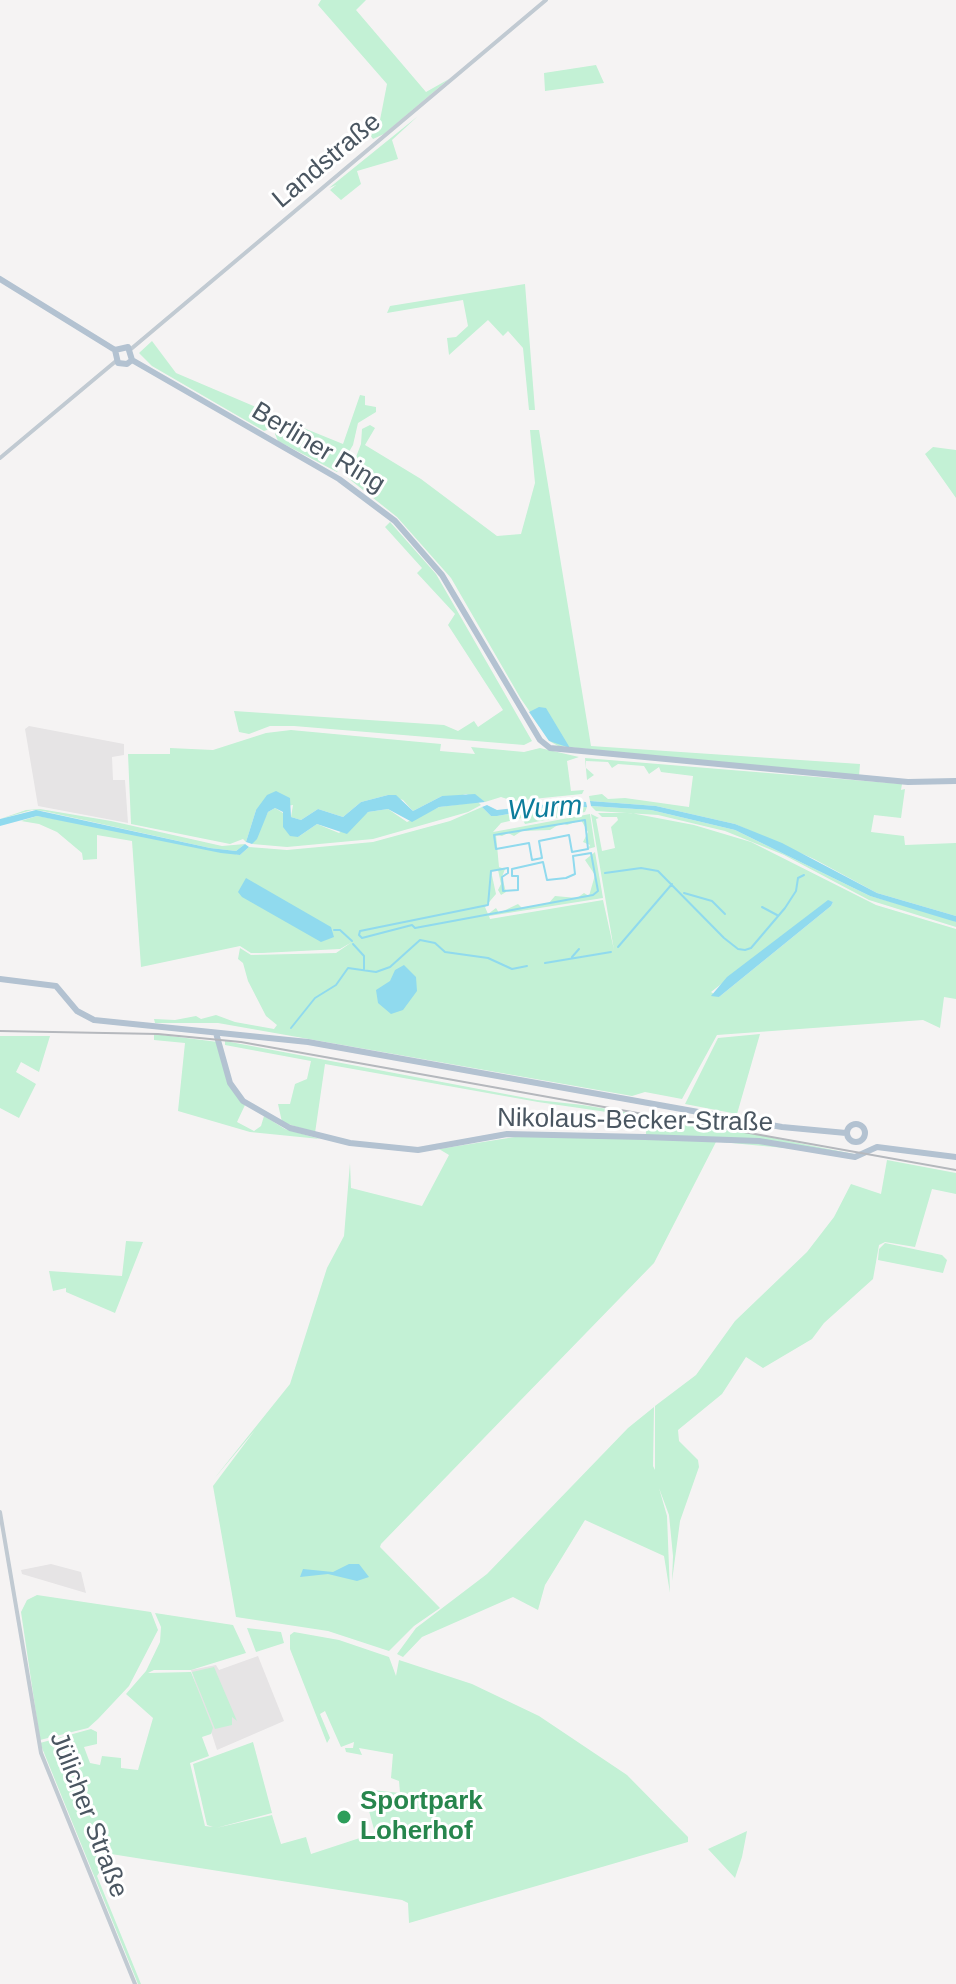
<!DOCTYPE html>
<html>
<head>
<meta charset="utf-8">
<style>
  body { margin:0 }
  canvas { display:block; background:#f5f3f3 }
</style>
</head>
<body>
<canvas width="956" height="1984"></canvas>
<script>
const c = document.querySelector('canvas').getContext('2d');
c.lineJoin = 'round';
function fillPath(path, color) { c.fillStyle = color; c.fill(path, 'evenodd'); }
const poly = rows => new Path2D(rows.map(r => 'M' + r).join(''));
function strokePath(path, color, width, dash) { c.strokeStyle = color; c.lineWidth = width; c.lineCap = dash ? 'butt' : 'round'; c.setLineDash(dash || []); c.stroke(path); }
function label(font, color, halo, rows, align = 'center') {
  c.font = font + ' Helvetica,sans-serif'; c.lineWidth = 6; c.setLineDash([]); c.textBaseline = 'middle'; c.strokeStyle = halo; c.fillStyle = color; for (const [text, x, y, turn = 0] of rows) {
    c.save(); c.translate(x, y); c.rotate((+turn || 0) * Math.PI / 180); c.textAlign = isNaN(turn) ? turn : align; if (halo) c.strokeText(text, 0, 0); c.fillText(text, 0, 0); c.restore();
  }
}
const education = poly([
  [29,726,124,744,124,755,112,757,113,780,125,780,128,823,38,806,25,729],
  [51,1564,81,1572,86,1593,22,1574,21,1570],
  [258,1656,284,1721,217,1750,191,1670,216,1665,219,1670]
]);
const green = poly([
  [321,0,366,0,356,10,426,92,449,79,384,134,373,139,368,132,380,120,387,84,318,5],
  [596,65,604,83,545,91,544,73],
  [418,116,392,140,398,159,357,171,361,184,341,200,330,190,336,185,329,188],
  [525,284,535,410,529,410,523,348,508,331,503,336,488,320,449,355,447,338,456,337,468,326,463,300,387,313,390,306],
  [152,341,176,373,277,416,270,429,264,431,152,366,139,353],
  [360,395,365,396,365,405,376,407,376,412,358,423,353,445,337,472,278,441,275,434,284,420,343,444],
  [370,425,375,428,365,445,421,479,497,536,521,534,535,483,530,430,539,430,591,746,860,764,859,776,558,746,551,742,521,699,451,578,397,517,348,478,361,444,362,429],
  [933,447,956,450,956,498,925,454],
  [390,522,436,574,532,741,524,745,294,726,270,726,249,734,239,732,234,711,444,725,458,731,474,721,478,727,503,710,448,625,455,614,417,573,422,568,385,527],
  [291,730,441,744,440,751,475,754,471,747,524,752,540,748,579,757,567,761,571,791,584,790,582,794,513,801,501,797,485,802,466,794,454,798,442,796,413,811,403,800,388,795,361,802,343,817,318,809,301,820,291,817,293,805,256,810,246,842,243,839,230,844,131,824,128,754,170,754,170,748,213,750,266,733],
  [585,758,902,784,901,790,905,789,901,818,874,815,871,832,904,836,905,845,956,843,956,916,877,893,814,859,735,824,656,806,590,801,589,796,602,794,608,799,625,798,689,807,693,776,661,772,659,767,649,774,644,766,618,764,612,768,608,762,586,761,586,768,594,775,587,780],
  [478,802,481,805,468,812,373,839,287,847,252,844,268,812,275,808,283,813,298,837,317,824,339,833,368,812,388,809,407,822,439,807],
  [591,806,651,810,735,830,870,896,945,917,956,922,956,927,869,900,784,855,725,831,658,815,596,811],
  [482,807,491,816,497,816,543,808,587,807,585,812,525,824,522,818,501,823,493,832,590,814,595,847,588,849,590,845,583,842,588,832,581,820,567,825,561,823,550,830,522,831,514,836,508,833,502,836,496,835,499,867,505,869,502,877,506,892,501,895,498,890,501,884,498,870,491,871,496,894,485,907,488,914,496,908,499,913,518,904,522,908,548,904,555,896,577,898,584,893,589,896,595,875,585,860,595,852,603,898,489,916,490,919,603,900,614,950,591,814,599,818,596,819,602,851,615,848,611,827,618,820,617,817,602,817,598,813,631,813,694,825,751,842,876,905,956,929,956,999,944,997,940,1028,923,1020,717,1035,682,1099,645,1092,632,1096,218,1023,155,1023,154,1019,175,1020,196,1016,201,1019,216,1015,235,1022,274,1029,277,1025,266,1016,248,981,243,963,238,959,240,948,251,955,336,953,352,942,340,949,262,953,251,953,240,946,141,967,132,841,97,835,97,859,83,860,82,853,57,832,39,824,21,821,37,816,72,822,240,855,249,847,287,850,373,842,450,821],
  [828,901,833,902,831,906,719,997,711,992],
  [40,809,111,821,222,846,245,844,236,851,210,848,43,811,32,810,0,819,26,810],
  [154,1034,218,1042,227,1081,245,1105,237,1122,254,1131,261,1126,264,1116,285,1129,320,1139,250,1132,178,1111,185,1043,154,1040],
  [760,1034,737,1114,685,1104,718,1038],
  [0,1036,50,1036,39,1072,21,1062,16,1072,36,1084,19,1118,0,1108],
  [225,1041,537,1100,583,1105,723,1128,859,1155,646,1135,646,1119,641,1117,538,1102,325,1064,315,1133,282,1122,278,1104,290,1104,295,1084,307,1079,311,1061,225,1045],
  [521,1136,717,1140,654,1263,381,1544,380,1547,440,1608,414,1626,389,1651,328,1631,236,1617,213,1486,255,1430,213,1480,290,1384,327,1268,344,1236,350,1163,351,1188,422,1206,449,1155,439,1149],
  [887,1160,956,1173,956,1194,932,1189,915,1247,885,1242,879,1245,873,1279,824,1323,812,1339,763,1368,746,1357,722,1394,678,1430,679,1441,698,1460,699,1467,680,1521,672,1581,673,1556,669,1515,659,1488,667,1516,670,1593,664,1556,585,1520,545,1585,538,1610,513,1597,422,1637,403,1657,397,1654,416,1628,487,1574,628,1428,654,1407,653,1466,655,1470,655,1406,696,1375,735,1321,807,1252,834,1217,851,1184,881,1194],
  [126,1241,143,1242,115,1313,66,1292,66,1288,53,1291,49,1271,122,1276],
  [885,1243,942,1255,947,1260,943,1273,878,1260,879,1249],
  [37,1595,151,1612,158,1630,129,1686,98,1719,88,1728,40,1740,21,1612,27,1600],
  [155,1613,233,1625,246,1653,191,1670,154,1670,148,1673,191,1672,213,1728,211,1734,202,1737,209,1756,190,1763,205,1826,213,1827,207,1825,193,1764,253,1742,272,1813,216,1828,272,1815,281,1844,306,1837,311,1854,375,1833,363,1789,400,1793,399,1781,391,1778,393,1754,359,1748,362,1755,346,1752,345,1748,353,1748,354,1742,341,1747,325,1711,320,1714,330,1738,327,1743,290,1649,290,1635,294,1632,339,1640,389,1657,396,1676,399,1660,472,1684,539,1716,627,1775,688,1837,688,1842,409,1923,408,1903,402,1900,111,1854,97,1876,141,1984,138,1984,40,1743,91,1729,97,1732,97,1744,84,1747,90,1763,100,1765,102,1756,121,1758,121,1768,138,1770,153,1718,126,1694,146,1671,160,1642,161,1627],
  [247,1628,281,1632,284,1643,256,1652],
  [214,1667,237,1721,232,1717,232,1725,215,1729,192,1672],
  [747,1831,742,1857,735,1878,708,1849]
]);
const water = poly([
  [539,707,546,708,570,748,549,741,529,712],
  [276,791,290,798,291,817,301,820,318,809,343,817,361,802,388,795,396,795,413,811,442,796,475,794,485,802,439,807,412,822,388,809,368,812,347,834,317,824,298,837,290,836,283,827,283,812,275,808,268,812,257,839,252,844,246,842,256,810,267,795],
  [576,801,586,802,587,807,543,808,497,816,491,816,482,807,487,805,497,810],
  [590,801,656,806,735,824,782,843,877,893,956,916,956,922,870,896,735,830,651,810,591,806],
  [36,810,210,848,236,851,245,844,249,847,240,855,221,853,37,816,0,826,0,819],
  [246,878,331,927,334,937,321,942,242,897,238,892],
  [828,900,833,902,831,906,719,997,711,996,727,977],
  [404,965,416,977,417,991,403,1010,391,1014,378,1003,376,990,390,981,395,970],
  [349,1564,359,1564,369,1577,357,1581,328,1574,300,1577,303,1569,333,1572]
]);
const stream = poly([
  [585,820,588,849,572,852,569,835,539,841,542,858,532,860,529,843,496,849,494,835,585,820],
  [591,853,598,891,593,895,415,928,412,925,362,938,359,935,360,931,488,905,491,871,508,868,508,873,502,877,503,891,518,890,518,876,512,876,512,869,543,862,547,880,566,878,575,874,573,856,591,853],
  [605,873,641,868,658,871,724,938,738,949,745,950,751,948,785,908,796,891,798,878,804,875],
  [684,893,712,901,725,914],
  [762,907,777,915],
  [334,930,340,930,352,941],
  [353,944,364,956,364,969],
  [618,947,672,884],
  [572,957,579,949],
  [545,963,611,952],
  [291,1028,315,998,336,985,348,968,376,972,390,967,420,940,435,943,445,952,488,958,512,969,527,966]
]);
const minor = poly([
  [131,349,546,0],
  [0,458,116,361],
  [0,1512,41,1753,135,1984]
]);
const major = poly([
  [0,279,115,350],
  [115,350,118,363,127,364,132,360],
  [115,350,128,347,132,360],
  [132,360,339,479,395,521,442,575,540,740,550,748,908,782,956,781],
  [0,979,56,986,77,1011,94,1020,308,1042,782,1127,846,1133],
  [216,1033,230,1083,243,1101,290,1128,350,1143,418,1150,507,1134,645,1137,759,1141,855,1157,877,1147,956,1157],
  '847 1133a9 9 0 1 1 18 0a9 9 0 1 1-18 0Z'
]);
const rail = poly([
  [0,1031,158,1034,241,1042,956,1170]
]);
const markers = [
  [344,1817,8,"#2e9e5b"]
];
const streetNames = [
  ["Landstraße",327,161,-40],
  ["Berliner Ring",318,448,31],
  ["Nikolaus-Becker-Straße",635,1121,1],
  ["Jülicher Straße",88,1815,69]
];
const leisureNames = [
  ["Sportpark",360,1802],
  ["Loherhof",360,1832]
];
const waterNames = [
  ["Wurm",545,809,-4]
];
fillPath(education, '#e6e4e5');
fillPath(green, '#c3f1d5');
fillPath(water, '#90daee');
strokePath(stream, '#90daee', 2);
strokePath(minor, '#c1cad2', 4);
strokePath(major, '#b3c2d1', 6);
strokePath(rail, '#b5b8bd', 2);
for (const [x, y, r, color] of markers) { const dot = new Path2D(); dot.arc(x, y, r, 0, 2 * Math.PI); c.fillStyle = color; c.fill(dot); strokePath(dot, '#fff', 3); }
label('26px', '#4a5661', '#fff', streetNames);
label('bold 26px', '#27864d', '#fff', leisureNames, 'left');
label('italic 28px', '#0c7c9b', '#fff', waterNames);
</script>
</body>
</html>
